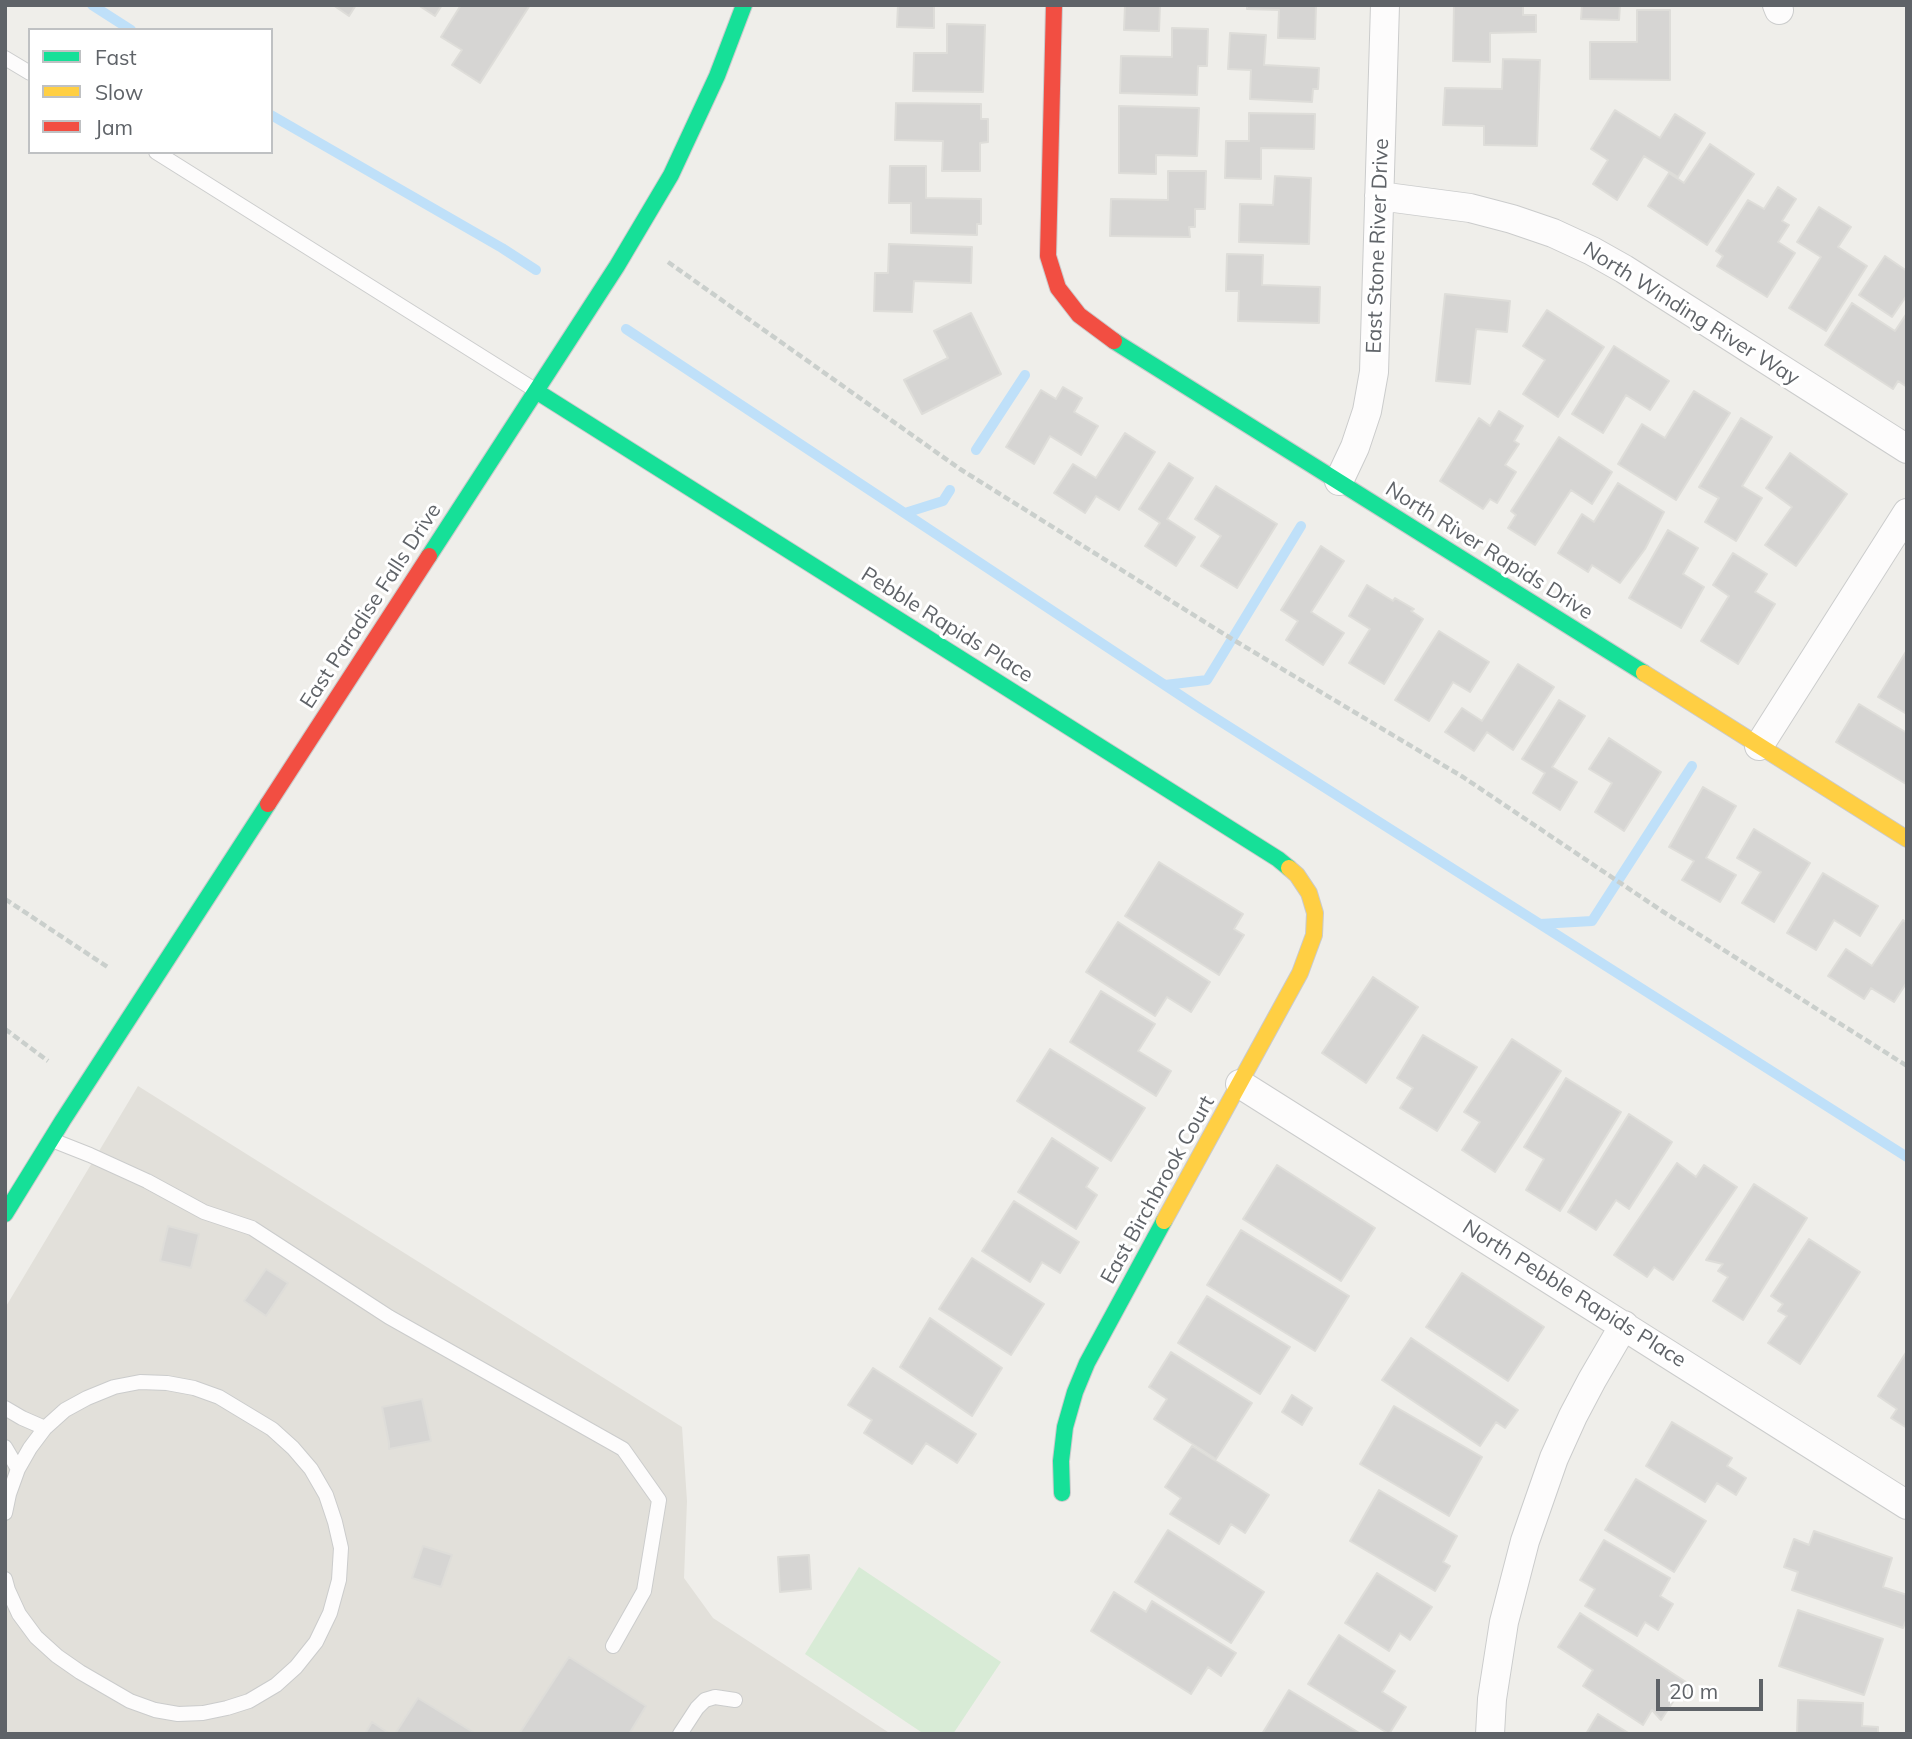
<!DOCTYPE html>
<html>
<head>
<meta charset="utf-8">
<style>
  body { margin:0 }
  #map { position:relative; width:1912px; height:1739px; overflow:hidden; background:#efeeea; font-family:Mulish,sans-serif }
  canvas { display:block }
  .frame { position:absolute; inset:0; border:7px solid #5f6368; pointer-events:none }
  .legend { position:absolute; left:28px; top:28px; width:245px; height:126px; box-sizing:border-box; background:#fff; border:2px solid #bfc1c3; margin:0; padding:9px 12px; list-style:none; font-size:21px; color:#5f6368 }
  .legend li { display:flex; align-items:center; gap:14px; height:35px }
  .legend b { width:35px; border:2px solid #bfc1c3 }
  .scale { position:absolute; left:1656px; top:1679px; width:107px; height:32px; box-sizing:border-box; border:4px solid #5f6368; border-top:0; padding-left:9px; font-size:21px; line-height:24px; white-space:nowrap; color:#5f6368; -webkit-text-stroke:5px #fff; paint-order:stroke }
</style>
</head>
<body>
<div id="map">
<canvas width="1912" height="1739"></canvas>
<div class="frame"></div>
<ul class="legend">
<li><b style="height:9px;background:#16e098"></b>Fast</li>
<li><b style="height:9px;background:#ffcf43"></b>Slow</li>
<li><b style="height:9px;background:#f24e42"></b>Jam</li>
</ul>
<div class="scale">20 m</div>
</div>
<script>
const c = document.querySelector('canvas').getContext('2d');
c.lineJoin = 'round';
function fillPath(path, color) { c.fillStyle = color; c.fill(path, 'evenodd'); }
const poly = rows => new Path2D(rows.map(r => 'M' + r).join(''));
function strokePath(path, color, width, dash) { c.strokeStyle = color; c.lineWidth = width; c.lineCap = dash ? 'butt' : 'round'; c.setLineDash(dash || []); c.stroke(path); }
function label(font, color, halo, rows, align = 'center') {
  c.font = font + ' Mulish,sans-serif'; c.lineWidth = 6; c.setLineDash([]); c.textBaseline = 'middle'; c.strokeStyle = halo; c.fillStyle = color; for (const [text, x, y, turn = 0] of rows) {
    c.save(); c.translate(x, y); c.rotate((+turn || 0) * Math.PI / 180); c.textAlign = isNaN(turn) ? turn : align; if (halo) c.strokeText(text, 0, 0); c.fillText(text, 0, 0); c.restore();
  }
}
const education = poly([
  [138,1086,682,1427,687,1501,684,1578,713,1618,891,1734,5,1734,5,1308]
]);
const green = poly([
  [859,1567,1001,1662,953,1734,924,1734,805,1654]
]);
const stream = poly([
  [92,5,131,30],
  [271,115,502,248,536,270],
  [626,329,1201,709,1907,1157],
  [976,450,1025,375],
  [905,513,943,501,950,490],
  [1165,685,1207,680,1301,526],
  [1540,924,1592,921,1692,766]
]);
const building = poly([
  [333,5,356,5,349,16,333,5],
  [418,5,442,5,435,16,418,5],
  [461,5,530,5,480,83,452,65,462,50,441,37,461,5],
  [898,5,934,5,934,28,897,27,898,5],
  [1125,5,1160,5,1159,31,1124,30,1125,5],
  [1247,5,1316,5,1315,39,1278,38,1279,10,1247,9,1247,5],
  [1454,5,1523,5,1523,15,1536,15,1536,32,1490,33,1490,62,1453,61,1454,5],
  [1582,5,1620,5,1619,20,1581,19,1582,5],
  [1637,10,1670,10,1670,80,1590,79,1590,42,1637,42,1637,10],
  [947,24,985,25,983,92,913,91,914,53,947,53,947,24],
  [1172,28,1208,29,1207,66,1198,66,1197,95,1120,93,1121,56,1172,57,1172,28],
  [1230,33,1266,35,1264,65,1319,68,1318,89,1313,89,1312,102,1250,99,1251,70,1228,69,1230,33],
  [1503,59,1540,60,1537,146,1484,145,1484,126,1443,125,1445,88,1502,89,1503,59],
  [896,103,981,104,981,119,988,119,988,142,980,143,980,171,942,171,943,141,895,140,896,103],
  [1119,106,1199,108,1197,156,1156,155,1156,174,1119,173,1119,106],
  [1615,110,1660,138,1675,114,1705,133,1678,177,1644,156,1617,200,1593,184,1608,160,1591,149,1615,110],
  [1249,113,1315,114,1314,149,1261,148,1261,179,1225,178,1226,141,1249,141,1249,113],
  [1710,144,1754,174,1707,245,1648,206,1669,173,1684,183,1710,144],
  [890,166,926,166,926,198,981,199,981,224,977,224,977,235,911,233,911,203,889,203,890,166],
  [1168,171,1206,171,1205,209,1195,209,1195,227,1189,227,1190,237,1110,236,1111,199,1168,200,1168,171],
  [1275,176,1311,178,1309,244,1239,242,1240,204,1273,205,1275,176],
  [1778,187,1796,199,1782,221,1789,225,1778,242,1795,253,1767,297,1717,266,1723,256,1716,251,1748,200,1764,209,1778,187],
  [1819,207,1851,227,1838,247,1867,266,1826,331,1789,308,1821,257,1797,242,1819,207],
  [889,244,972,247,971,283,914,281,912,312,874,311,875,273,888,273,889,244],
  [1227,254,1263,255,1262,285,1320,287,1319,323,1238,321,1239,291,1226,291,1227,254],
  [1885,256,1907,271,1907,295,1892,317,1859,295,1885,256],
  [1445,294,1510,301,1507,332,1476,329,1470,384,1436,381,1445,294],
  [1852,303,1895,331,1907,313,1907,387,1898,381,1893,389,1825,345,1852,303],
  [1547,310,1604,347,1558,417,1523,394,1545,360,1523,346,1547,310],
  [971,313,1001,374,922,414,904,380,948,358,934,331,971,313],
  [1614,346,1669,381,1650,410,1626,395,1603,433,1572,414,1614,346],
  [1063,387,1082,398,1074,412,1098,426,1081,455,1050,436,1034,464,1006,447,1041,390,1056,399,1063,387],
  [1694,391,1730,413,1676,500,1618,464,1642,424,1665,438,1694,391],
  [1499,411,1523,426,1514,441,1519,444,1505,465,1516,472,1497,503,1490,499,1483,509,1440,481,1479,418,1490,426,1499,411],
  [1741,418,1772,437,1742,486,1762,498,1736,541,1705,522,1719,498,1699,487,1741,418],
  [1125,433,1155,452,1119,510,1096,496,1085,513,1054,493,1073,464,1096,478,1125,433],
  [1559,437,1612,472,1592,504,1571,490,1535,545,1508,528,1516,515,1511,511,1559,437],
  [1790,453,1847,494,1796,566,1765,545,1792,507,1766,488,1790,453],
  [1169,463,1193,478,1167,519,1195,537,1176,566,1145,546,1160,523,1139,509,1169,463],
  [1618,483,1664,512,1645,549,1620,583,1592,565,1588,572,1558,553,1582,514,1594,522,1618,483],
  [1216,486,1277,524,1237,588,1201,566,1221,536,1195,519,1216,486],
  [1668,530,1698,548,1683,574,1704,587,1681,628,1629,598,1668,530],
  [1321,546,1344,561,1311,612,1344,633,1323,665,1286,640,1298,621,1281,610,1321,546],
  [1733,553,1767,574,1755,592,1775,604,1738,664,1701,641,1729,596,1713,585,1733,553],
  [1367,585,1393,601,1395,598,1414,609,1411,611,1423,619,1384,684,1349,663,1370,629,1349,616,1367,585],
  [1439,631,1489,662,1470,692,1453,682,1429,721,1395,700,1439,631],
  [1907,650,1907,710,1905,713,1878,697,1907,650],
  [1518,664,1554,687,1513,750,1487,732,1474,751,1445,732,1462,708,1482,721,1518,664],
  [1559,700,1585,716,1552,767,1577,782,1560,810,1533,793,1545,773,1522,759,1559,700],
  [1859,704,1907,733,1906,784,1836,742,1859,704],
  [1609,738,1661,772,1624,831,1595,812,1612,783,1589,769,1609,738],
  [1703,787,1736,806,1706,858,1736,875,1720,902,1682,880,1694,861,1669,847,1703,787],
  [1754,829,1810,863,1774,922,1742,903,1761,872,1737,858,1754,829],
  [1159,862,1243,914,1234,929,1244,935,1219,975,1125,916,1159,862],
  [1823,873,1878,906,1860,936,1834,920,1816,950,1787,933,1823,873],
  [1903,920,1907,923,1907,982,1894,1002,1871,988,1864,999,1828,976,1846,949,1872,966,1903,920],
  [1118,922,1210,982,1191,1012,1167,997,1155,1016,1086,972,1118,922],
  [1373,977,1418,1007,1366,1083,1322,1053,1373,977],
  [1101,991,1155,1024,1138,1051,1171,1071,1156,1096,1070,1042,1101,991],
  [1423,1035,1477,1067,1437,1131,1400,1108,1413,1088,1397,1078,1423,1035],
  [1512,1039,1561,1071,1495,1172,1462,1150,1480,1122,1464,1112,1512,1039],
  [1050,1049,1145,1108,1111,1161,1017,1101,1050,1049],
  [1566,1078,1621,1112,1560,1211,1526,1190,1544,1159,1524,1147,1566,1078],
  [1629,1114,1672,1142,1629,1209,1616,1200,1596,1230,1568,1212,1629,1114],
  [1052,1138,1098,1168,1086,1187,1097,1195,1076,1229,1018,1192,1052,1138],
  [1677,1163,1696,1177,1704,1165,1737,1187,1673,1280,1654,1267,1647,1277,1614,1255,1677,1163],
  [1277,1165,1375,1228,1341,1281,1243,1219,1277,1165],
  [1754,1184,1807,1218,1743,1320,1713,1301,1728,1277,1718,1271,1723,1264,1706,1260,1754,1184],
  [1014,1201,1079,1242,1060,1273,1042,1262,1030,1282,982,1251,1014,1201],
  [168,1226,199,1234,191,1268,160,1261,168,1226],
  [1241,1230,1349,1296,1315,1351,1207,1285,1241,1230],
  [1809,1239,1860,1272,1800,1364,1768,1343,1787,1316,1778,1311,1783,1304,1771,1296,1809,1239],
  [972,1258,1044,1304,1011,1355,939,1309,972,1258],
  [266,1269,288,1283,266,1316,244,1301,266,1269],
  [1462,1273,1544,1327,1508,1381,1426,1327,1462,1273],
  [1207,1296,1290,1347,1260,1394,1178,1343,1207,1296],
  [930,1318,1002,1368,972,1416,900,1367,930,1318],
  [1411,1338,1518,1410,1505,1428,1496,1422,1480,1446,1382,1380,1411,1338],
  [1907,1351,1907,1428,1891,1418,1897,1409,1878,1396,1907,1351],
  [1171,1352,1252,1403,1216,1459,1154,1419,1167,1399,1149,1387,1171,1352],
  [873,1368,976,1434,957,1463,926,1443,912,1464,864,1433,872,1420,848,1405,873,1368],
  [1292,1395,1312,1408,1302,1425,1282,1412,1292,1395],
  [422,1399,431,1441,389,1449,389,1443,382,1407,422,1399],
  [1394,1406,1482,1457,1449,1516,1360,1464,1394,1406],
  [1672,1422,1732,1458,1727,1466,1746,1478,1736,1495,1717,1483,1705,1502,1646,1466,1672,1422],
  [1192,1446,1269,1495,1245,1533,1231,1524,1219,1544,1170,1514,1181,1498,1165,1487,1192,1446],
  [1636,1479,1706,1521,1674,1572,1605,1530,1636,1479],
  [1379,1490,1457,1536,1443,1562,1450,1566,1435,1591,1350,1541,1379,1490],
  [1168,1530,1264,1592,1231,1643,1135,1582,1168,1530],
  [1814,1531,1892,1558,1883,1587,1907,1595,1907,1618,1903,1628,1792,1590,1798,1572,1784,1567,1794,1539,1809,1545,1814,1531],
  [1604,1540,1670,1578,1660,1596,1673,1604,1658,1630,1645,1622,1637,1636,1585,1606,1595,1589,1580,1580,1604,1540],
  [423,1546,452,1555,441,1587,412,1578,423,1546],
  [809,1555,811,1589,780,1592,778,1557,809,1555],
  [1377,1573,1432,1607,1410,1640,1400,1633,1389,1651,1345,1623,1377,1573],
  [1114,1592,1146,1612,1152,1601,1236,1653,1221,1676,1208,1667,1191,1694,1091,1631,1114,1592],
  [1798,1610,1883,1639,1864,1695,1779,1666,1798,1610],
  [1580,1613,1686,1682,1661,1720,1652,1710,1643,1725,1583,1686,1593,1670,1558,1647,1580,1613],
  [1339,1635,1395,1671,1382,1692,1406,1707,1389,1734,1308,1684,1339,1635],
  [569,1657,646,1706,629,1734,519,1734,569,1657],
  [1289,1690,1361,1734,1262,1734,1289,1690],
  [418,1698,476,1734,395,1734,418,1698],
  [1798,1700,1863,1703,1862,1726,1878,1727,1878,1734,1797,1734,1798,1700],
  [1598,1714,1630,1734,1586,1734,1598,1714],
  [372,1722,390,1734,365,1734,372,1722]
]);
const path = poly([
  [668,262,960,469,1232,639,1463,777,1662,911,1907,1066],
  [5,899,109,968],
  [5,1029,48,1061]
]);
const lane = poly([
  [5,58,30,73],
  [156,152,535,390],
  [52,1140,90,1155,147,1181,204,1212,252,1228,389,1317,623,1449,659,1500,644,1591,613,1646],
  [5,1408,22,1418,45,1428],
  [5,1447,18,1469],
  [5,1513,9,1494,18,1469,30,1448,45,1428,65,1410,87,1398,114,1387,140,1382,167,1383,194,1388,219,1397,272,1429,293,1448,311,1469,326,1495,335,1522,341,1548,339,1580,330,1613,316,1642,296,1667,276,1685,249,1701,227,1708,203,1713,178,1714,155,1710,130,1701,80,1672,57,1656,36,1637,19,1614,8,1590,5,1579],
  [680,1734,697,1708,705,1700,715,1697,735,1700]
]);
const street = poly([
  [1777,5,1779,10],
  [1379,196,1470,208,1512,219,1553,233,1592,251,1624,269,1907,449],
  [1339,481,1355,447,1367,411,1374,372,1385,5],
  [1759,746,1907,513],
  [1240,1084,1907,1505],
  [1490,1734,1492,1699,1504,1622,1525,1541,1554,1458,1573,1416,1592,1380,1624,1325]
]);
const fast = poly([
  [1114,341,1644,673],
  [536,391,1278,859,1289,868],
  [429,556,617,266,671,175,717,76,744,5],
  [5,1214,63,1120,268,804],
  [1062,1493,1061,1461,1065,1427,1075,1392,1087,1363,1164,1221]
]);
const slow = poly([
  [1644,673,1907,839],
  [1164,1221,1300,973,1314,935,1315,913,1309,893,1297,875,1289,868]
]);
const jam = poly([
  [1054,5,1048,256,1058,288,1079,315,1114,341],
  [268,804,429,556]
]);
const streetNames = [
  ["East Stone River Drive",1378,246,-88],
  ["North Winding River Way",1691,314,32],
  ["North River Rapids Drive",1489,551,32],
  ["East Paradise Falls Drive",371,606,-57],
  ["Pebble Rapids Place",947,625,32],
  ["East Birchbrook Court",1158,1190,-61],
  ["North Pebble Rapids Place",1574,1294,32]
];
fillPath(education, '#e2e0da');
fillPath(green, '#d8ebd6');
strokePath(stream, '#bfe0f9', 10);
fillPath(building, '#d6d5d3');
strokePath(building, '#deddd9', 2);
strokePath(lane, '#cbcccc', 16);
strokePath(street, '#cbcccc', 30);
strokePath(fast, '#cacacb', 18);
strokePath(slow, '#cacacb', 18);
strokePath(jam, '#cacacb', 18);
strokePath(path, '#cacfcc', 4.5, [7, 3.5]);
strokePath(lane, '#fdfcfc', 14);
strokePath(street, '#fdfcfc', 28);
strokePath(fast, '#16e098', 16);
strokePath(slow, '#ffcf43', 16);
strokePath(jam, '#f24e42', 16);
label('21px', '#5f6368', '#fff', streetNames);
</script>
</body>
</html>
